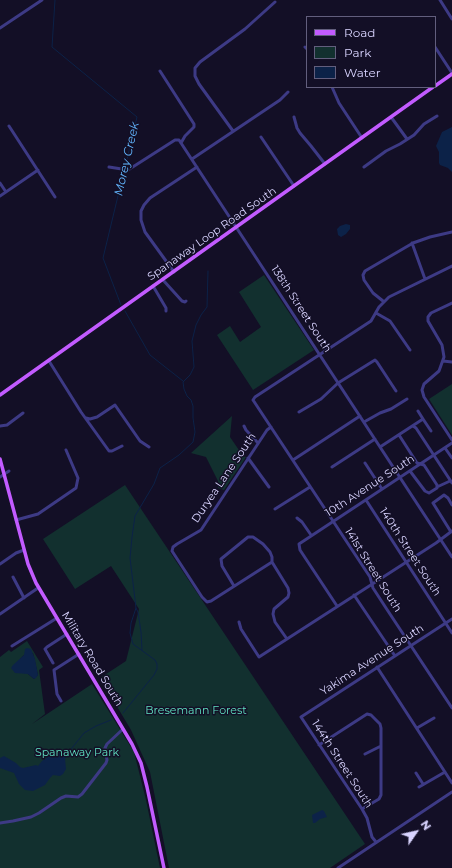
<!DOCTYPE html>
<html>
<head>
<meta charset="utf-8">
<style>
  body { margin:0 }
  #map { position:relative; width:452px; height:868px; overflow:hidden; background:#130f26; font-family:Montserrat,sans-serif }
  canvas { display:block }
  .legend { position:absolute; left:306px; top:16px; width:130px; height:72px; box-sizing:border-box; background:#130f26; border:1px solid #625e7d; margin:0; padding:5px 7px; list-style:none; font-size:12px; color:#d9d4ff }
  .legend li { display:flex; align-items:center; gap:8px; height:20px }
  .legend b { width:20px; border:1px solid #625e7d }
  .north { position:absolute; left:396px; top:812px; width:40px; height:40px; -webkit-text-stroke:3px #130f26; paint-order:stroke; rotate:56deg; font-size:11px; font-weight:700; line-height:16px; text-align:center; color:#d9d4ff }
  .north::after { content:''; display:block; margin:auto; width:14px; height:18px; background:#d9d4ff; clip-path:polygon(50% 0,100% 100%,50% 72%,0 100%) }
</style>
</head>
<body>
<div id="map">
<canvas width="452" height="868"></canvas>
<ul class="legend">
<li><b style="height:5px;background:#c25bff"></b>Road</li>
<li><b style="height:11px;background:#12302f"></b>Park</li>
<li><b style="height:11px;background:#0c2248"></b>Water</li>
</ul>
<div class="north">N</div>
</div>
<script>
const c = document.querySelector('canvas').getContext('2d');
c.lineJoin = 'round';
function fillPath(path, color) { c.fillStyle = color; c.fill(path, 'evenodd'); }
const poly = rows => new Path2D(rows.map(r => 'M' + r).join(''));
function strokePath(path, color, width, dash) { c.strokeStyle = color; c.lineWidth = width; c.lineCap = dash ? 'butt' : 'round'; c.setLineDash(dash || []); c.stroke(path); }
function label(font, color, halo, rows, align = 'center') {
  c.font = font + ' Montserrat,sans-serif'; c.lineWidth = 3; c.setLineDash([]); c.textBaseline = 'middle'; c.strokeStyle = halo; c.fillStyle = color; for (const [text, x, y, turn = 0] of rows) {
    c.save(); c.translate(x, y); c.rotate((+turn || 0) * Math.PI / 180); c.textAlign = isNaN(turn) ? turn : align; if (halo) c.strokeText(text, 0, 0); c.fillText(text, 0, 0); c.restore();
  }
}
const green = poly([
  [264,275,314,350,253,390,217,335,230,326,240,342,261,327,239,292],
  [452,384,452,435,429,399],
  [232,416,230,437,243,456,246,457,224,490,218,488,218,481,206,457,191,453],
  [125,485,365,844,330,868,169,868,150,772,131,730,100,678,126,661,139,609,111,566,75,589,43,539],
  [27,641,43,667,39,670,45,714,32,724,92,684,134,752,146,800,160,868,0,868,0,657,9,650,11,652],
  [33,653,38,675,34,679,28,674,20,659,24,655]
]);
const water = poly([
  [452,127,452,172,448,168,440,165,439,163,439,152,436,146,442,132],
  [346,224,350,225,350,229,346,234,341,237,338,235,337,229,340,226],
  [27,648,31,649,35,659,38,675,36,678,34,679,28,674,15,673,11,668,13,665,24,655,25,649],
  [64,750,68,753,65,759,66,769,63,774,60,776,53,775,50,778,45,785,33,791,25,790,19,784,14,773,0,768,0,758,4,756,16,763,20,767,23,768,36,765,38,766,42,761,50,755,58,754],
  [322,810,324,811,327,817,320,819,315,823,313,823,312,815]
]);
const stream = poly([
  [55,0,52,47,137,117,125,168],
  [121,305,103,258,124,171],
  [125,311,150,355,183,381],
  [136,608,138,612,141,632,142,650],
  [123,713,154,675,157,669,157,664,155,660,133,644,130,633,131,623,136,608,130,558,132,537,135,516,154,484,160,468,179,455,193,442,195,432,193,418,193,406,191,400,187,396,184,389,183,382,190,375,194,367,192,341,196,325,201,315,207,307,208,271],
  [68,753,84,733,96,726,111,720]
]);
const minor = poly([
  [440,0,452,19],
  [0,28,42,0],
  [305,47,307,49],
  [435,47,452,73],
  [160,71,194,124,194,127,185,136,181,143],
  [332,87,339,103,362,138],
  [294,117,297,128,300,133,311,146,325,164],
  [391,117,407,139],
  [9,126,55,197],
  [233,131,199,84,195,76,195,68,200,62,245,29,275,2],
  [261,137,294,186],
  [181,143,452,557],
  [192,159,280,100,288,92],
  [109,167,128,170,175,140,179,140,181,143],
  [364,167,386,151,400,144,414,135,424,124,437,116],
  [0,183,6,192],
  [0,196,38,170],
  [412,243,425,279],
  [452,266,389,297,379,307,371,321,255,397,253,400,370,577,373,588,386,608,452,708],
  [174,272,145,232,141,220,141,211,144,205,150,198,197,167],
  [163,280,182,301,185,302,186,301],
  [153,286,166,308,166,311],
  [383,301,373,293,364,280,363,275,365,271,413,243,430,237,452,232],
  [452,303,431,313,428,317,428,321,442,345,444,357,439,371,424,384,422,390,424,397,452,440],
  [376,313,390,321,410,350],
  [49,361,81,412,109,451,112,451,122,446],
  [443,361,452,362],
  [299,412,321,399,338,383,375,360,377,362,396,391],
  [86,418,90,419,97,417,115,405,140,441,149,447],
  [423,419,431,431],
  [364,422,380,413,391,409,407,399],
  [0,426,7,425,23,413],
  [244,426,246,430,258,443],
  [413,426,416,428,452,483],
  [271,427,267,430,201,530,177,544,173,547,172,551,202,597,207,602,211,601,272,562],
  [399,435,417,463,424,465,437,485,437,488,429,493,425,491,410,471],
  [380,447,423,419,418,411],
  [445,448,452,458],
  [248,458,269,487],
  [293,460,360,416],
  [365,463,382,489],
  [332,467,375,439],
  [0,477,9,471],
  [437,487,450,481],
  [366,500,452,633],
  [275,509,310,487],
  [297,518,302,522,311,535],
  [16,520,38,514,76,488,78,478,66,450],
  [451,532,433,503,444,495,448,498,452,505],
  [0,564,16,553,24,550],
  [13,577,24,598],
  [234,586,222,566,221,559,248,537,253,537,263,544,270,552,272,557,272,562,288,588,289,593,288,597,274,609,273,614,275,622,287,639],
  [354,595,395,656],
  [337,606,300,550,299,544,452,443],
  [0,614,38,588],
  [239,622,241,629,259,657,436,543,452,531],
  [12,646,57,618],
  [53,663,45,649,47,647,67,634],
  [377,667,452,783],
  [61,701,57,694,54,670,79,654],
  [417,728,434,718],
  [319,745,367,714,371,715,380,724,381,728,381,795,379,799,362,809],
  [365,754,381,746],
  [416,773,423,784],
  [419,787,445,772],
  [0,823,13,821,31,817,39,813,61,798,66,796,78,797,82,794,106,763,107,760,105,748,107,744,123,729],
  [376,842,372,837,367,818,362,809,301,717,452,619],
  [338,868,452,792]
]);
const major = poly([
  [435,86,452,74],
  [0,395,433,87],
  [0,459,28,564,36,583,132,744,141,763,147,787,164,868]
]);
const streetNames = [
  ["Spanaway Loop Road South",212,234,-35],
  ["138th Street South",301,309,57],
  ["Duryea Lane South",224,478,-56],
  ["10th Avenue South",370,486,-33],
  ["140th Street South",410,552,57],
  ["141st Street South",373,570,58],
  ["Military Road South",92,659,59],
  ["Yakima Avenue South",372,660,-33],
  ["144th Street South",342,764,57]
];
const parkNames = [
  ["Bresemann Forest",196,711],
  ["Spanaway Park",77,753]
];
const waterNames = [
  ["Morey Creek",127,159,-77]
];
fillPath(green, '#12302f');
fillPath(water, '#0c2248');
strokePath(stream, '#0c2248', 1);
strokePath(minor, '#3d3a85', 3);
strokePath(major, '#c25bff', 3.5);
label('11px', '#d9d4ff', '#130f26', streetNames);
label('11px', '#5fe0c0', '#130f26', parkNames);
label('italic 12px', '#62b6ff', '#130f26', waterNames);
</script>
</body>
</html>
